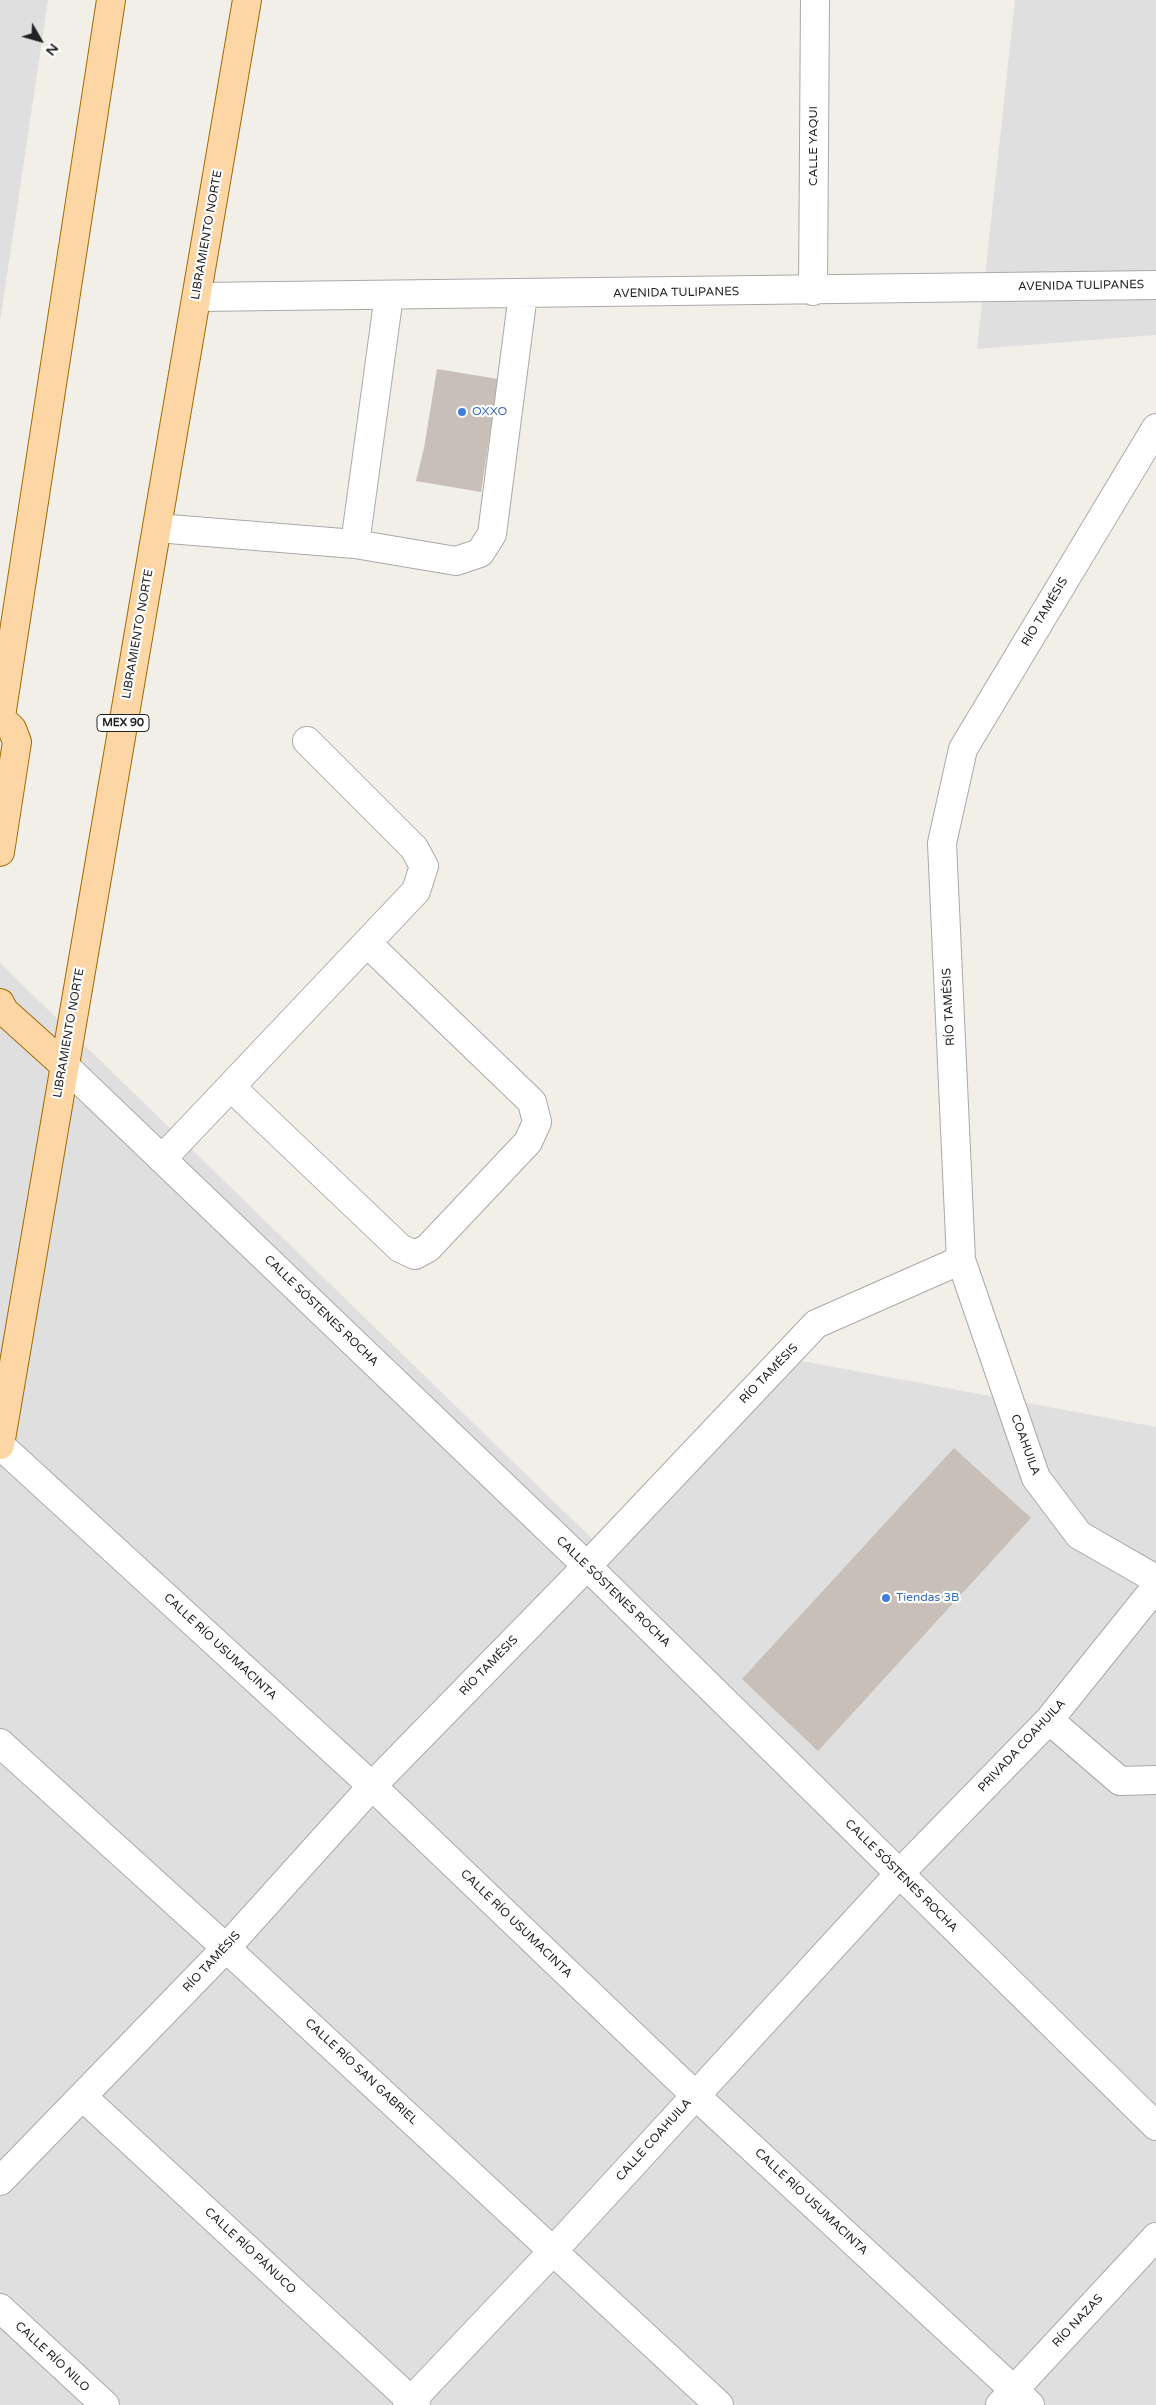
<!DOCTYPE html>
<html>
<head>
<meta charset="utf-8">
<style>
  body { margin:0 }
  #map { position:relative; width:1156px; height:2405px; overflow:hidden; background:#f2efe9; font-family:"Varela Round",sans-serif }
  canvas { display:block }
  .north { position:absolute; left:15px; top:15px; width:50px; height:50px; -webkit-text-stroke:4px #fff; paint-order:stroke; rotate:128deg; font-size:14px; font-weight:700; line-height:20px; text-align:center; color:#222 }
  .north::after { content:''; display:block; margin:auto; width:18px; height:22px; background:#222; clip-path:polygon(50% 0,100% 100%,50% 72%,0 100%) }
</style>
</head>
<body>
<div id="map">
<canvas width="1156" height="2405"></canvas>
<div class="north">N</div>
</div>
<script>
const c = document.querySelector('canvas').getContext('2d');
c.lineJoin = 'round';
function fillPath(path, color) { c.fillStyle = color; c.fill(path, 'evenodd'); }
const poly = rows => new Path2D(rows.map(r => 'M' + r).join(''));
function strokePath(path, color, width, dash) { c.strokeStyle = color; c.lineWidth = width; c.lineCap = dash ? 'butt' : 'round'; c.setLineDash(dash || []); c.stroke(path); }
function label(font, color, halo, rows, align = 'center') {
  c.font = font + ' "Varela Round",sans-serif'; c.lineWidth = 4.5; c.setLineDash([]); c.textBaseline = 'middle'; c.strokeStyle = halo; c.fillStyle = color; for (const [text, x, y, turn = 0] of rows) {
    c.save(); c.translate(x, y); c.rotate((+turn || 0) * Math.PI / 180); c.textAlign = isNaN(turn) ? turn : align; if (halo) c.strokeText(text, 0, 0); c.fillText(text, 0, 0); c.restore();
  }
}
const residential = poly([
  [0,0,48,0,0,322],
  [1015,0,1156,0,1156,335,977,349],
  [0,963,613,1559,775,1356,1156,1427,1156,2405,0,2405]
]);
const building = poly([
  [437,369,498,379,481,492,416,481,424,448],
  [954,1448,1031,1518,818,1751,742,1679]
]);
const minor = poly([
  [813,291,815,0],
  [197,297,1156,285],
  [1156,428,963,749,942,843,961,1260,1036,1478,1079,1535,1156,1579],
  [157,528,355,544,456,561,480,553,492,534,523,294],
  [355,544,389,295],
  [64,1065,587,1566,1156,2126],
  [231,1087,400,1248,415,1255,428,1248,528,1142,537,1122,532,1102,367,943],
  [162,1159,416,891,424,866,414,848,307,741],
  [0,1445,372,1786,695,2095,1030,2405],
  [1049,1720,1120,1781,1156,1780],
  [0,1743,226,1948,719,2405],
  [83,2097,416,2405],
  [0,2181,226,1948,372,1786,587,1566,816,1324,961,1260],
  [0,2308,105,2405],
  [407,2405,553,2251,899,1874,1049,1720,1156,1587],
  [1000,2405,1156,2237]
]);
const major = poly([
  [0,723,111,0],
  [0,852,17,742,12,729,1,718],
  [0,1003,4,1011,64,1065],
  [0,1445,247,0]
]);
const markers = [
  [462,412,5,"#3f7fe0"],
  [886,1598,5,"#3f7fe0"]
];
const shields = [
  [123,723,52]
];
const shieldNames = [
  ["MEX 90",123,723]
];
const streetNames = [
  ["CALLE YAQUI",814,146,-90],
  ["LIBRAMIENTO NORTE",207,235,-80],
  ["AVENIDA TULIPANES",1081,286,-1],
  ["AVENIDA TULIPANES",676,293,-1],
  ["RÍO TAMÉSIS",1045,612,-59],
  ["LIBRAMIENTO NORTE",138,634,-80],
  ["RÍO TAMÉSIS",949,1007,-93],
  ["LIBRAMIENTO NORTE",69,1033,-80],
  ["CALLE SÓSTENES ROCHA",321,1311,44],
  ["RÍO TAMÉSIS",769,1374,-46],
  ["COAHUILA",1025,1445,70],
  ["CALLE SÓSTENES ROCHA",613,1592,44],
  ["CALLE RÍO USUMACINTA",220,1647,43],
  ["RÍO TAMÉSIS",489,1666,-46],
  ["PRIVADA COAHUILA",1022,1746,-47],
  ["CALLE SÓSTENES ROCHA",901,1876,45],
  ["CALLE RÍO USUMACINTA",516,1924,44],
  ["RÍO TAMÉSIS",212,1962,-47],
  ["CALLE RÍO SAN GABRIEL",361,2072,43],
  ["CALLE COAHUILA",654,2140,-48],
  ["CALLE RÍO USUMACINTA",811,2202,43],
  ["CALLE RÍO PÁNUCO",250,2251,43],
  ["RÍO NAZAS",1078,2321,-47],
  ["CALLE RÍO NILO",52,2357,43]
];
const shopNames = [
  ["OXXO",472,412],
  ["Tiendas 3B",896,1598]
];
fillPath(residential, '#e0dfdf');
fillPath(building, '#c7bfb8');
strokePath(minor, '#a9a9a9', 30);
strokePath(major, '#a06b00', 30);
strokePath(minor, '#fff', 28);
strokePath(major, '#fcd6a4', 28);
for (const [x, y, r, color] of markers) { const dot = new Path2D(); dot.arc(x, y, r, 0, 2 * Math.PI); c.fillStyle = color; c.fill(dot); strokePath(dot, '#fff', 2); }
for (const [x, y, w] of shields) { const box = new Path2D(); box.roundRect(x - w / 2, y - 8.5, w, 17, 4); c.fillStyle = '#fff'; c.fill(box); strokePath(box, '#222', 1); }
label('bold 11px', '#222', null, shieldNames);
label('12px', '#222', '#fff', streetNames);
label('12px', '#366cbe', '#fff', shopNames, 'left');
</script>
</body>
</html>
